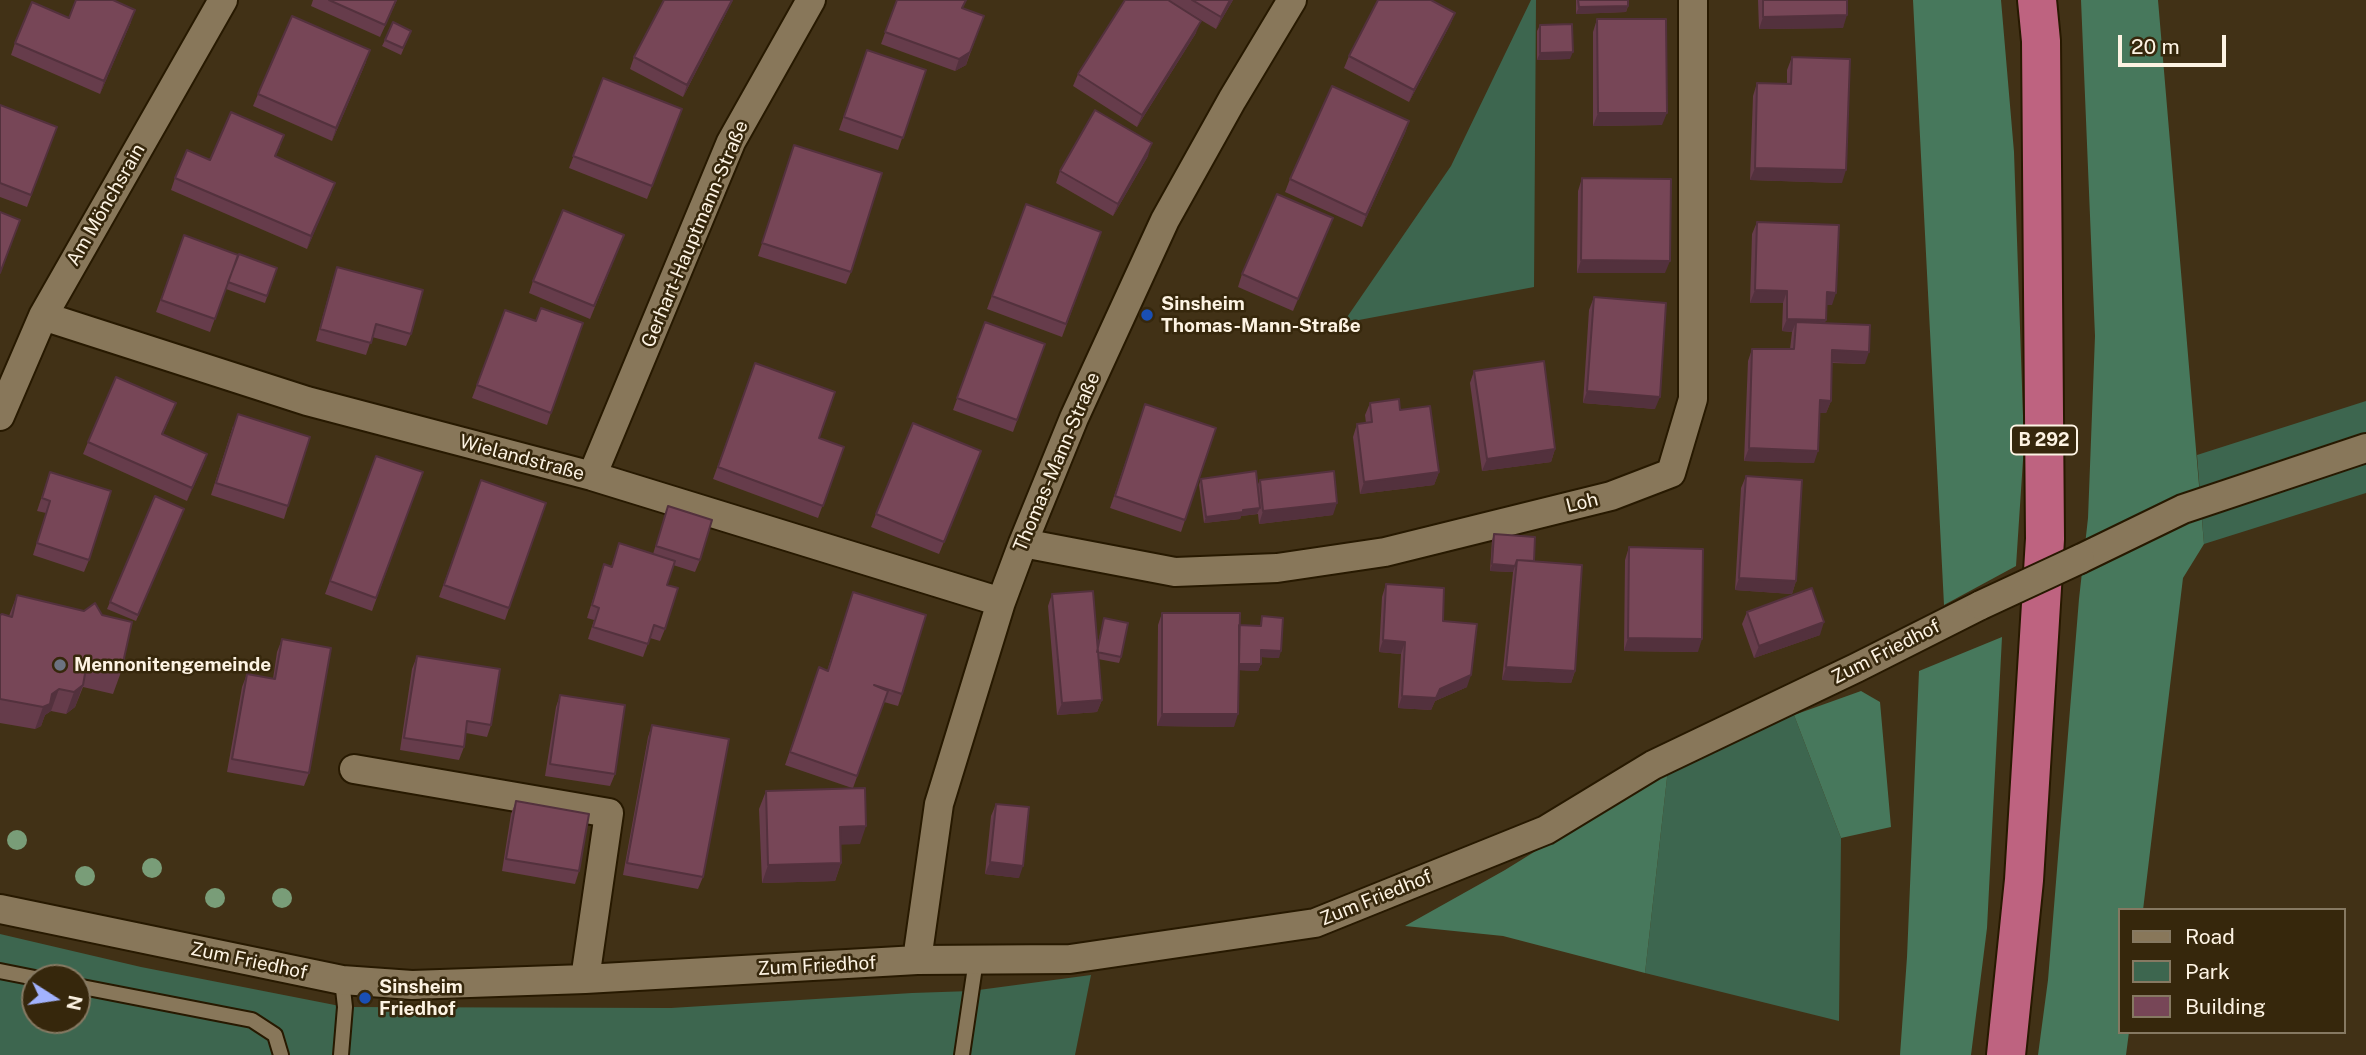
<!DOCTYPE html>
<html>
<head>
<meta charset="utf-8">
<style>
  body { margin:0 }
  #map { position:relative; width:2366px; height:1055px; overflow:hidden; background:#413116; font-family:"Public Sans",sans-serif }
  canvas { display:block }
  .legend { position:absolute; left:2118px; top:908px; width:228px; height:126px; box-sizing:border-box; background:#36270c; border:2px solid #867962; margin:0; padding:9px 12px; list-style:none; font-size:21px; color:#fdf3e3 }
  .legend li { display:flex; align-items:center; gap:14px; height:35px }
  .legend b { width:35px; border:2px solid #867962 }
  .north { position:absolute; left:21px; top:964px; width:70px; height:70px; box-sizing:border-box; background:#36270c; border:2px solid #867962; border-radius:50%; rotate:102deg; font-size:19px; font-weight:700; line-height:28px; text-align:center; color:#fdf3e3 }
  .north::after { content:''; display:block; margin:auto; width:24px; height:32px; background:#a2b2fd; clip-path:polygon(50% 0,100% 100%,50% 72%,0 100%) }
  .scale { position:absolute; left:2118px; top:35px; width:108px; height:32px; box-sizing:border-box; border:4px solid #fdf3e3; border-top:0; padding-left:9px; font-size:21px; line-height:24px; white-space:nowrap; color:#fdf3e3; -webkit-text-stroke:5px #36270c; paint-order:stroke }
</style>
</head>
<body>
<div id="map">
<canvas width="2366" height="1055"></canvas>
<ul class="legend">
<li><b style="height:9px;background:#88775a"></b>Road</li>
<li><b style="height:19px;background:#3d664f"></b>Park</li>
<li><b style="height:19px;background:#774657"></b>Building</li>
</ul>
<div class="north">N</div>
<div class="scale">20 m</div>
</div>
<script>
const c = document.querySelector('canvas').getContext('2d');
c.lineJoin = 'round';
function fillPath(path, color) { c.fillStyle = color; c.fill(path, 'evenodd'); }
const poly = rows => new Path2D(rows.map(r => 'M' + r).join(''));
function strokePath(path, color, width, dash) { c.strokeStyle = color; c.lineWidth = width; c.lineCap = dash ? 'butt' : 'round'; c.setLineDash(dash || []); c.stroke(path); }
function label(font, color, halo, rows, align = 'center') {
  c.font = font + ' "Public Sans",sans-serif'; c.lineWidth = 5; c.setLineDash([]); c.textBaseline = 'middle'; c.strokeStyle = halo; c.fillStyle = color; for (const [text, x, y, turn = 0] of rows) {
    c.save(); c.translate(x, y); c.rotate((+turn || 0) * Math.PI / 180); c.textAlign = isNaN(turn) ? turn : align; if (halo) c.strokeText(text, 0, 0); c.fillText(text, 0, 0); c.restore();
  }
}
const green = poly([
  [1531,0,1536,0,1534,287,1343,323,1451,166],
  [2366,401,2366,493,2204,544,2197,455],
  [1794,715,1841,838,1839,1021,1645,973,1668,769],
  [0,934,141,967,345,1007,671,1008,912,993,971,991,1091,975,1075,1055,0,1055],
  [35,978,77,978,77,1020,35,1020]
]);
const forest = poly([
  [1913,0,2001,0,2014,152,2024,445,2016,566,1944,605],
  [2081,0,2158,0,2204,544,2183,578,2143,910,2119,910,2119,1032,2129,1032,2126,1055,2038,1055,2048,980,2079,599,2088,518,2095,336],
  [2002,637,1987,928,1971,1055,1900,1055,1907,957,1919,671],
  [1861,691,1880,702,1891,827,1841,838,1794,715],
  [1668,769,1645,973,1503,936,1405,926,1505,870]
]);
const lane = poly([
  [0,971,35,978],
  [77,986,252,1020,275,1035,281,1055],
  [341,1055,345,1007,342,980],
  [962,1055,976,960]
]);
const street = poly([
  [43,316,307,401,592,476,1001,602],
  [0,416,43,316,223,0],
  [592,476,731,142,811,0],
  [1023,543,1175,572,1277,568,1385,552,1611,496,1671,473,1693,399,1693,0],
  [2080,559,2183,509,2366,448],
  [354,769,609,813,585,979],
  [0,909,342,980,412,985,585,979,917,960,1070,959,1315,923,1546,830,1653,765,1856,668,1981,605],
  [917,960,939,804,1001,602,1023,543,1074,418,1165,220,1232,100,1292,0]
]);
const highway = poly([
  [2006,1055,2024,880,2045,539,2041,41,2037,0]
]);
const streetBridge = poly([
  [1981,605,2080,559]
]);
const trees = [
  [17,840],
  [152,868],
  [85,876],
  [215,898],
  [282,898]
];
const wall = poly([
  [313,0,397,0,380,37,311,6],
  [733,0,683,97,630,69,634,57],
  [897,0,984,16,966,65,955,71,881,44],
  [1125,0,1233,0,1216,29,1189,13,1196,33,1137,127,1073,86,1078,74],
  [1576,0,1628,0,1628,6,1626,12,1576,14],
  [1758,0,1847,0,1843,28,1759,29],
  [1455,13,1450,25,1409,102,1344,68,1349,56],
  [69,18,131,22,100,94,11,55,15,43],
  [1597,19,1662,125,1593,126,1593,32],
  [1540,25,1570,59,1537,60,1537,31],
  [411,31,401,55,382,46,385,40],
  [867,50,926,70,898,150,839,130],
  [1792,57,1842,183,1750,180,1753,96,1757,83,1787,84,1787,70],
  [366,62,332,141,253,106,258,94],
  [603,78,682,109,647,199,569,168],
  [0,105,57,127,27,207,0,197],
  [1409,121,1405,133,1362,227,1285,192,1290,179],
  [280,147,275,157,335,183,307,249,171,190,175,178,210,160],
  [1148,156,1113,216,1056,183,1060,171],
  [790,157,851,272,846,284,758,256],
  [1582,178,1665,273,1577,273,1578,191],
  [1026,204,1101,232,1062,337,987,309],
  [1333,218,1293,311,1238,287,1242,274],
  [1757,222,1832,305,1827,305,1825,323,1865,364,1832,363,1831,401,1826,413,1819,413,1814,463,1744,461,1748,361,1752,349,1790,349,1792,332,1782,331,1783,303,1750,303,1752,234],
  [184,235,238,255,210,332,156,312],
  [624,235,590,319,529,293,533,281],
  [239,254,277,268,265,303,226,289],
  [337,267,411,334,406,346,372,337,366,355,316,341,333,279],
  [1594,297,1655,409,1583,403,1589,310],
  [505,310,536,321,551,413,547,425,472,398],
  [985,322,1045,344,1013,432,953,410],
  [755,363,819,438,844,447,818,518,713,479],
  [1474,371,1555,449,1551,462,1482,471,1470,383],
  [1370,403,1400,410,1439,472,1434,485,1360,494,1353,437,1357,424,1366,423,1365,415],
  [1145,404,1216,428,1181,532,1110,508],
  [171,415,163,434,207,454,187,501,83,454,88,442],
  [233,426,288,506,284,519,211,495],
  [376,456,423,472,372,611,325,594],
  [976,463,939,554,871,527,876,514],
  [50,472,89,560,84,572,33,555,46,513,37,511],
  [1746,476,1796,581,1792,594,1735,590,1741,488],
  [1201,479,1257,486,1260,480,1333,515,1259,524,1258,514,1241,516,1240,519,1204,523,1199,485],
  [481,480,546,503,505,620,439,597],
  [668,506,700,560,695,572,673,565,667,585,665,629,660,641,650,638,643,657,588,639,594,620,587,618,604,564,611,567,619,543,653,554],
  [184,509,136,621,107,609,110,602],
  [1494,534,1534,561,1575,671,1571,683,1502,680,1513,572,1490,571,1492,540],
  [1629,547,1698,652,1624,651,1625,560],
  [1386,584,1443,621,1467,687,1435,701,1431,710,1398,708,1401,654,1379,652,1382,597],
  [853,592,902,694,898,706,884,702,853,788,860,844,841,844,841,863,835,881,762,883,759,809,766,791,852,788,785,765,819,667,827,671],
  [1052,594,1097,647,1104,618,1121,657,1119,663,1098,659,1102,700,1097,712,1057,715,1048,606],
  [17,595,121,672,113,694,83,687,75,707,66,714,51,711,45,715,41,726,35,729,0,723,0,615,9,616],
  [1747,612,1820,635,1754,658,1742,624],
  [1162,613,1239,625,1260,626,1262,616,1279,658,1261,657,1261,664,1258,671,1239,670,1234,727,1157,726,1158,625],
  [282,639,309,773,304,786,227,772,242,687,247,674,273,679,277,652],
  [417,656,491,725,487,737,466,733,464,747,459,760,400,750,412,669],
  [560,695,615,774,610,786,545,776,556,707],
  [652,725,703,877,698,889,623,875,648,737],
  [516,801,579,871,575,884,502,871,511,814],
  [996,804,1019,878,985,874,991,816]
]);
const shadedWall = poly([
  [732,0,733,0,683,97,687,85],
  [1230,0,1233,0,1216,29,1221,17],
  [1628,6,1626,12,1576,14,1579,7],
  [135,10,131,22,100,94,104,81],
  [1455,13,1450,25,1409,102,1414,90],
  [1847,15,1843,28,1759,29,1763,17],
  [1201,21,1196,33,1137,127,1142,115],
  [370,50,366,62,332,141,336,128],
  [970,52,966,65,955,71,959,59],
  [1573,52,1570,59,1537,60,1540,53],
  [1598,113,1667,113,1662,125,1593,126],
  [1409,121,1405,133,1362,227,1366,215],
  [1152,143,1148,156,1113,216,1118,204],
  [1755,168,1846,170,1842,183,1750,180],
  [335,183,331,195,307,249,311,236],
  [1333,218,1328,231,1293,311,1298,299],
  [1581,260,1670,261,1665,273,1577,273],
  [1755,290,1787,291,1783,303,1750,303],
  [1827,292,1836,293,1832,305,1822,305],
  [1787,319,1826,320,1822,332,1796,322,1792,332,1782,331],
  [1832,350,1869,352,1865,364,1828,362],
  [1587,391,1660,397,1655,409,1583,403],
  [1820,400,1831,401,1826,413,1815,413],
  [1749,448,1818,451,1814,463,1744,461],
  [1555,449,1551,462,1482,471,1487,459],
  [207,454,203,466,187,501,192,488],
  [1439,472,1434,485,1360,494,1364,482],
  [1337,503,1333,515,1259,524,1263,511],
  [1260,508,1257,514,1241,516,1240,519,1204,523,1206,517,1243,510],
  [1492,564,1515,566,1513,572,1490,571],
  [1739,578,1796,581,1792,594,1735,590],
  [1824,622,1820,635,1754,658,1759,646],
  [1628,638,1702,639,1698,652,1624,651],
  [1383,640,1405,642,1401,654,1379,652],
  [1261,650,1281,651,1279,658,1259,657],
  [1237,664,1261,664,1258,671,1234,670],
  [1506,667,1575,671,1571,683,1502,680],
  [1471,675,1467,687,1435,701,1431,710,1398,708,1402,696,1440,689],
  [83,685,75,707,66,714,74,692],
  [59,689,51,711,45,715,41,726,35,729,43,707,52,694],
  [1102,700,1097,712,1057,715,1062,703],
  [1162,714,1238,714,1234,727,1157,726],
  [866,826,860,844,834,845,840,827],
  [990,862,1023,866,1019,878,985,874],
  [841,863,835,881,762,883,768,865]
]);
const building = poly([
  [76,0,113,0,135,10,104,81,15,43,32,2,69,18,76,0],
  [329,0,396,0,385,25,329,0],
  [664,0,732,0,687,85,634,57,664,0],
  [897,0,966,0,962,8,984,16,970,52,959,59,885,32,897,0],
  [1125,0,1168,0,1201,21,1142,115,1078,74,1125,0],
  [1192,0,1230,0,1221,17,1192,0],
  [1378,0,1431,0,1455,13,1414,90,1349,56,1378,0],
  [1578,0,1628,0,1628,6,1579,7,1578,0],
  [1763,0,1847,0,1847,15,1763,17,1763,0],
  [292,16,370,50,336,128,258,94,292,16],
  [1597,19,1666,19,1667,113,1598,113,1597,19],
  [393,22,411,31,403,48,385,40,393,22],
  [1572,24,1573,52,1540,53,1540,25,1572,24],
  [867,50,926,70,903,138,844,117,867,50],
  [1792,57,1850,59,1846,170,1755,168,1757,83,1791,84,1792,57],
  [603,78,682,109,652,186,573,156,603,78],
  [1332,86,1409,121,1366,215,1290,179,1332,86],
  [0,105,57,127,31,195,0,183,0,105],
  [1095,110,1152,143,1118,204,1060,171,1095,110],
  [231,112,284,135,275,156,335,183,311,236,175,178,187,150,210,160,231,112],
  [794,145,882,173,851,272,762,243,794,145],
  [1582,178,1671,179,1670,261,1581,260,1582,178],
  [1277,194,1333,218,1298,299,1242,274,1277,194],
  [1026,204,1101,232,1066,324,992,296,1026,204],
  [563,210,624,235,594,306,533,281,563,210],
  [0,212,20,220,0,273,0,212],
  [1757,222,1839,225,1836,293,1827,292,1826,320,1787,319,1787,291,1755,290,1757,222],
  [184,235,238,255,215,319,161,300,184,235],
  [239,254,277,268,267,296,228,282,239,254],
  [337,267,423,290,411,334,376,324,371,343,320,329,337,267],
  [1594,297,1666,303,1660,397,1587,391,1594,297],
  [541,308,583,323,551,413,477,385,505,310,536,321,541,308],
  [985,322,1045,344,1017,420,957,398,985,322],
  [1796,322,1870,325,1869,352,1832,350,1831,401,1820,400,1818,451,1749,448,1752,349,1794,349,1796,322],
  [1544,361,1555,449,1487,459,1474,371,1544,361],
  [755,363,835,392,819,438,844,447,823,506,718,467,755,363],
  [116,377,176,403,162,434,207,454,192,488,88,442,116,377],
  [1399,399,1400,410,1430,406,1439,472,1364,482,1357,424,1372,422,1370,403,1399,399],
  [1145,404,1216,428,1185,520,1115,496,1145,404],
  [238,414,310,437,288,506,216,483,238,414],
  [913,423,981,451,944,542,876,514,913,423],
  [376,456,423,472,376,598,330,581,376,456],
  [1256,471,1260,508,1243,510,1243,512,1206,517,1201,479,1256,471],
  [1334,471,1337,503,1263,511,1260,480,1334,471],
  [50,472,111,491,89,560,37,543,50,501,42,498,50,472],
  [1746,476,1802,480,1796,581,1739,578,1746,476],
  [481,480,546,503,509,608,444,585,481,480],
  [155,496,184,509,138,615,110,602,155,496],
  [668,506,712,520,700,560,656,546,668,506],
  [1494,534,1535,537,1534,561,1517,560,1515,566,1492,564,1494,534],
  [619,543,675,561,667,585,678,588,665,629,654,625,648,644,593,627,599,608,592,605,604,564,612,567,619,543],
  [1629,547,1703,549,1702,639,1628,638,1629,547],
  [1517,560,1582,565,1575,671,1506,667,1517,560],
  [1386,584,1444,588,1443,621,1477,624,1471,675,1440,689,1436,698,1402,696,1405,642,1383,640,1386,584],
  [1812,588,1824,622,1759,646,1747,612,1812,588],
  [1093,591,1102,700,1062,703,1052,594,1093,591],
  [853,592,926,615,902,694,874,685,888,691,857,776,790,752,819,667,828,671,853,592],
  [17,595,84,611,95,603,102,615,132,622,121,672,87,663,83,685,74,692,59,689,52,694,50,704,43,707,0,699,0,615,2,614,12,617,17,595],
  [1162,613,1240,613,1238,714,1162,714,1162,613],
  [1262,616,1283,618,1281,651,1261,650,1261,664,1239,664,1239,625,1261,626,1262,616],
  [1104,618,1128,623,1121,657,1097,652,1104,618],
  [282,639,331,648,309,773,232,759,247,674,275,679,282,639],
  [417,656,500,669,491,725,467,721,464,747,404,738,417,656],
  [560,695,625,705,615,774,550,764,560,695],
  [652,725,729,739,703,877,627,863,652,725],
  [865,788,866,826,840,827,841,863,768,865,766,791,865,788],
  [516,801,589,814,579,871,506,859,516,801],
  [996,804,1029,807,1023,866,990,862,996,804]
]);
const markers = [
  [1147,315,7,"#1a4fb4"],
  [60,665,7,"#6b7280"],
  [365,998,7,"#1a4fb4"]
];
const shields = [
  [2044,440,66]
];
const shieldNames = [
  ["B 292",2044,440]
];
const streetNames = [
  ["Am Mönchsrain",106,205,-60],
  ["Gerhart-Hauptmann-Straße",695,234,-67],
  ["Wielandstraße",522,458,15],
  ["Thomas-Mann-Straße",1057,462,-67],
  ["Loh",1582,503,-14],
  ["Zum Friedhof",1886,652,-27],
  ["Zum Friedhof",1376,898,-22],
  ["Zum Friedhof",249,961,12],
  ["Zum Friedhof",817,966,-3]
];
const poiNames = [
  ["Sinsheim",1161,304],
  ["Thomas-Mann-Straße",1161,326],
  ["Mennonitengemeinde",74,665],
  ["Sinsheim",379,987],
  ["Friedhof",379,1009]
];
fillPath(green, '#3d664f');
fillPath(forest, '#47785c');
strokePath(lane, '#271900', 18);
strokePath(street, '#271900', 32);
strokePath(highway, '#271900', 42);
strokePath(lane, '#88775a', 14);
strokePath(street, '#88775a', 28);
strokePath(highway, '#be6380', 38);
strokePath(streetBridge, '#271900', 32, []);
strokePath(streetBridge, '#88775a', 28);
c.fillStyle = '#799d78';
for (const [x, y] of trees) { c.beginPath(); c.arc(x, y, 10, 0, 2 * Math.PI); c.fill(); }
fillPath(wall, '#663c4b');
fillPath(shadedWall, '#53313d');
fillPath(building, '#774657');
strokePath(building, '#53313d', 2);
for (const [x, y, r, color] of markers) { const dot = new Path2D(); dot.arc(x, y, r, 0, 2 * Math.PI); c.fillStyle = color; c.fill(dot); strokePath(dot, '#36270c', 2.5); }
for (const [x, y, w] of shields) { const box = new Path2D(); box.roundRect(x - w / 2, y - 14.5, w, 29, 5); c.fillStyle = '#36270c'; c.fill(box); strokePath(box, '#fdf3e3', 2); }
label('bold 18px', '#fdf3e3', null, shieldNames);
label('19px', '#fdf3e3', '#36270c', streetNames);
label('bold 19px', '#fdf3e3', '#36270c', poiNames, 'left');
</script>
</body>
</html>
